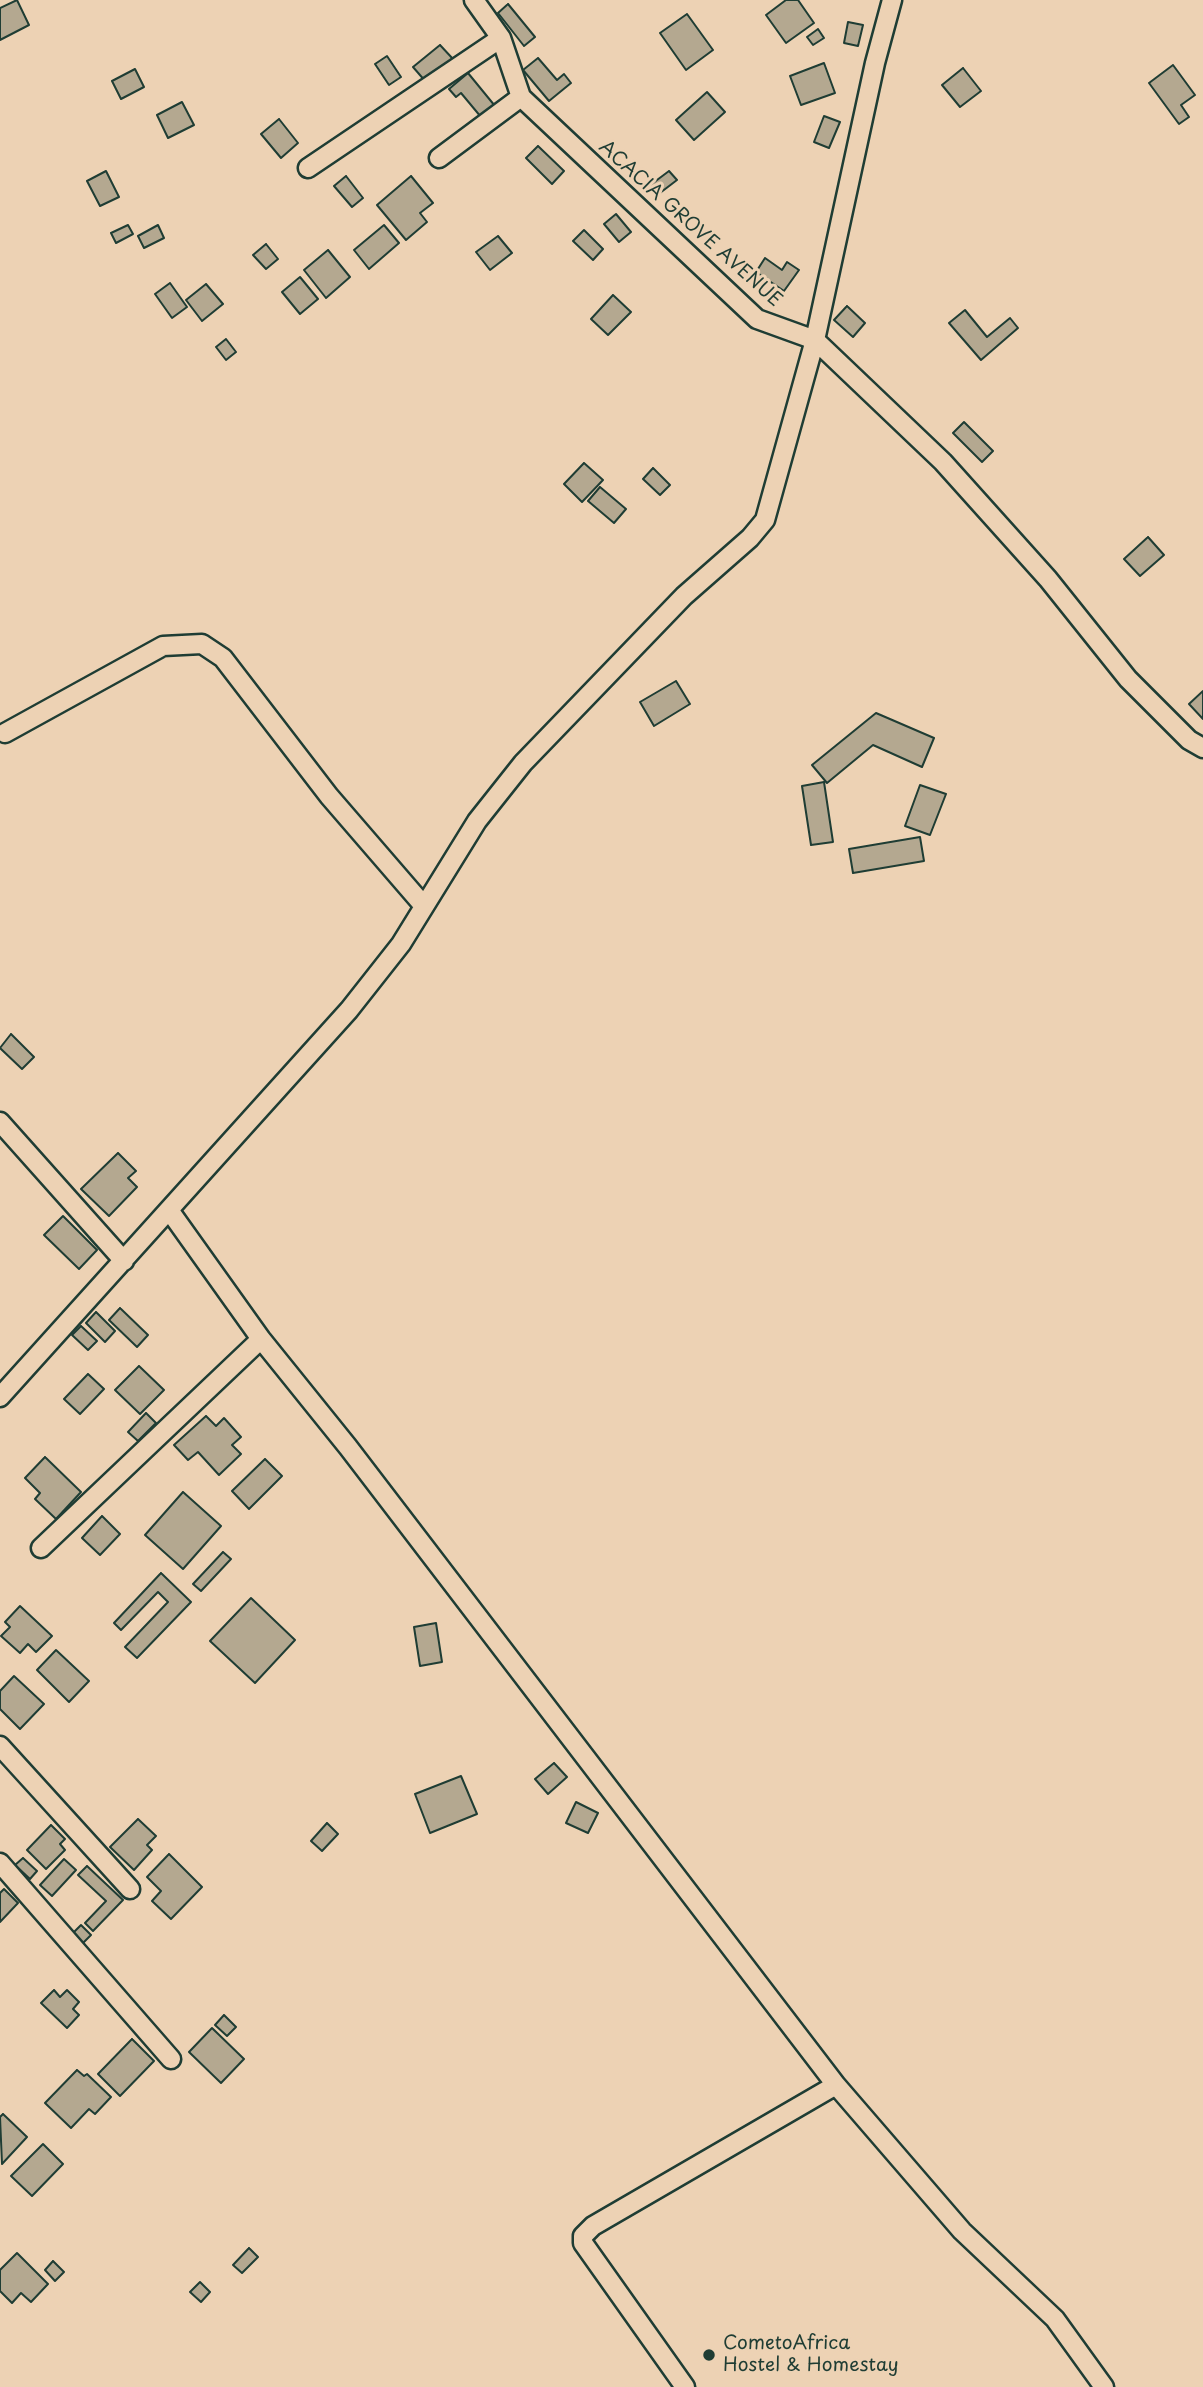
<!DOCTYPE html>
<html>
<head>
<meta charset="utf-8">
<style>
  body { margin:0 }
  canvas { display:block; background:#edd2b4 }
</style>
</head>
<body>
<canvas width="1203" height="2387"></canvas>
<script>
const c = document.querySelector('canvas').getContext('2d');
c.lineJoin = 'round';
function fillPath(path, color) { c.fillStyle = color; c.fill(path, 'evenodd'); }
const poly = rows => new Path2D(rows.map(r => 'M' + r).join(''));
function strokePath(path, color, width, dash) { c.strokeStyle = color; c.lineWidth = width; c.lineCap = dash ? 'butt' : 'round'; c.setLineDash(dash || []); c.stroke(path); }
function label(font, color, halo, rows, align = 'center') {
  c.font = font + ' "Playpen Sans",sans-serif'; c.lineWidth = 6; c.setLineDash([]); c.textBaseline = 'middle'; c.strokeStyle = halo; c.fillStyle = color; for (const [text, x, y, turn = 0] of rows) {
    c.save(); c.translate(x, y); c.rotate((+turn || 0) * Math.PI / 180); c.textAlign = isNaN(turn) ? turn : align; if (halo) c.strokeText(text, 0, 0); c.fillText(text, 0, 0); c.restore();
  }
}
const building = poly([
  [17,0,29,25,0,40,0,8,17,0],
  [786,0,798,0,814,23,786,43,766,15,786,0],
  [508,4,535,37,524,46,498,13,508,4],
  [687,14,713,50,686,70,660,33,687,14],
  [848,22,863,25,858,46,844,43,848,22],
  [818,29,824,38,813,45,807,37,818,29],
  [440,45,453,59,426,82,413,67,440,45],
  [387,56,401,77,389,85,375,64,387,56],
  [538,58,557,80,564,74,571,83,549,101,523,70,538,58],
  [824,63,835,93,801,105,790,76,824,63],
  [1173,65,1195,95,1181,105,1189,117,1179,124,1149,83,1173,65],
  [963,68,981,91,960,107,942,85,963,68],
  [135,69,144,87,121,99,112,81,135,69],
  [468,73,495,106,481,117,461,93,456,97,449,89,468,73],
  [707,92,725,112,694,140,676,120,707,92],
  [182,102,194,125,168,138,157,115,182,102],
  [824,116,840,122,829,148,814,142,824,116],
  [279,119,298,143,281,158,261,134,279,119],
  [538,146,564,171,552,184,526,158,538,146],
  [106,171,119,197,100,206,87,181,106,171],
  [669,171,677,180,656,196,649,186,669,171],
  [346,176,363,198,352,207,334,186,346,176],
  [411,176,433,203,420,213,427,222,406,240,377,205,411,176],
  [616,214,631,232,619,242,604,224,616,214],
  [128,225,133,234,116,243,111,233,128,225],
  [158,225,164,238,144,248,138,236,158,225],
  [384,225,399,243,369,269,354,250,384,225],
  [584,230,603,249,593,260,573,241,584,230],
  [498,236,512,253,490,270,476,252,498,236],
  [266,244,278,259,266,269,253,255,266,244],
  [328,250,350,277,326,298,304,270,328,250],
  [765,258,782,270,787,262,799,270,784,291,756,272,765,258],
  [300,277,318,299,300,314,282,292,300,277],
  [170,283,187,307,172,318,155,294,170,283],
  [206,284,223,304,202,321,186,300,206,284],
  [613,295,631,312,608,335,591,319,613,295],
  [847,306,865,323,853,337,834,320,847,306],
  [965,310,987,337,1010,318,1018,328,981,360,949,323,965,310],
  [226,339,236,352,226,360,216,347,226,339],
  [964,422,993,451,982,462,953,433,964,422],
  [584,463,603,480,582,502,564,484,584,463],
  [653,468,670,485,660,495,643,479,653,468],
  [600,487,626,509,614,523,588,501,600,487],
  [1148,537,1164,555,1140,576,1124,559,1148,537],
  [676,681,690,704,654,726,640,702,676,681],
  [1203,691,1203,719,1189,704,1203,691],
  [876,713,934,738,922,767,873,745,827,783,812,765,876,713],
  [824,782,833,842,811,845,802,786,824,782],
  [920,785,946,794,930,835,905,826,920,785],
  [920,837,924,861,853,873,849,849,920,837],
  [11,1034,34,1057,22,1069,0,1048,11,1034],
  [118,1153,136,1171,128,1178,137,1187,109,1216,81,1189,118,1153],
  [63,1216,97,1250,79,1269,44,1235,63,1216],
  [120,1308,148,1335,137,1347,109,1320,120,1308],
  [96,1312,115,1331,105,1342,86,1323,96,1312],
  [81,1326,97,1341,88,1350,72,1335,81,1326],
  [139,1366,164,1390,140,1414,115,1390,139,1366],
  [88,1374,104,1389,80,1414,64,1399,88,1374],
  [146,1413,156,1423,138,1441,128,1432,146,1413],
  [206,1416,216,1426,224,1418,241,1437,232,1445,241,1454,219,1475,198,1452,188,1460,174,1445,206,1416],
  [45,1457,81,1492,56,1519,35,1499,40,1493,25,1478,45,1457],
  [265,1459,282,1476,249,1509,232,1491,265,1459],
  [183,1492,221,1526,183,1569,145,1535,183,1492],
  [102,1516,120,1534,100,1555,82,1538,102,1516],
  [223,1552,231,1559,201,1591,193,1584,223,1552],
  [161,1573,191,1602,137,1658,125,1647,168,1602,158,1592,121,1630,114,1623,161,1573],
  [251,1598,295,1640,255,1683,210,1641,251,1598],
  [20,1606,52,1636,36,1652,28,1644,20,1653,1,1636,10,1627,5,1622,20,1606],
  [436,1623,442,1662,420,1666,414,1627,436,1623],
  [56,1650,89,1681,69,1702,37,1670,56,1650],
  [14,1676,44,1704,20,1729,0,1709,0,1691,14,1676],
  [554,1763,567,1777,548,1794,535,1779,554,1763],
  [461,1776,477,1814,430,1833,415,1794,461,1776],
  [576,1802,598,1813,588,1833,566,1823,576,1802],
  [138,1819,156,1836,147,1845,152,1850,134,1870,110,1847,138,1819],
  [327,1823,338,1834,322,1851,311,1841,327,1823],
  [51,1825,65,1839,60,1844,65,1850,46,1869,27,1850,51,1825],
  [169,1854,202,1887,171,1919,152,1901,161,1891,147,1877,169,1854],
  [23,1858,37,1871,30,1879,15,1865,23,1858],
  [64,1859,76,1870,52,1896,40,1885,64,1859],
  [87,1866,123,1900,93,1931,85,1923,106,1901,78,1875,87,1866],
  [4,1889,18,1903,0,1922,0,1893,4,1889],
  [81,1925,91,1935,82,1944,72,1934,81,1925],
  [54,1990,60,1997,67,1990,79,2002,73,2009,79,2015,67,2028,41,2003,54,1990],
  [224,2015,236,2027,227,2036,215,2025,224,2015],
  [212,2028,244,2059,221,2083,189,2052,212,2028],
  [132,2039,154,2061,120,2096,98,2074,132,2039],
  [77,2070,84,2076,87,2074,111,2097,95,2114,89,2109,71,2128,45,2103,77,2070],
  [3,2114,27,2137,2,2164,0,2117,3,2114],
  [43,2144,63,2164,32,2196,11,2176,43,2144],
  [249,2248,258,2257,242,2273,233,2265,249,2248],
  [17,2253,48,2284,31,2302,21,2293,12,2303,0,2291,0,2270,17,2253],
  [53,2261,64,2272,55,2281,45,2270,53,2261],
  [200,2282,210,2292,201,2302,190,2292,200,2282]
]);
const minor = poly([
  [474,0,501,38,521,97,757,319,815,340,943,462,1048,579,1128,679,1189,740,1203,748],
  [439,158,521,97],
  [308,168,501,38],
  [5,733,163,646,202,644,223,658,329,796,424,906],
  [0,1122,124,1261],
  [169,1210,261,1339,348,1447,836,2085,962,2231,1055,2319,1104,2387],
  [0,1397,349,1010,401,944,477,821,523,763,684,596,750,538,765,520,815,340,875,63,892,0],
  [41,1548,261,1339],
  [0,1746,130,1889],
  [0,1863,171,2059],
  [685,2387,583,2243,583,2236,593,2226,836,2085]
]);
const markers = [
  [709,2355,7,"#1f3d34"]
];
const streetNames = [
  ["ACACIA GROVE AVENUE",690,224,42]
];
const poiNames = [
  ["CometoAfrica",723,2344],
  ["Hostel & Homestay",723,2366]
];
fillPath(building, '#b4a890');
strokePath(building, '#1f3d34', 2);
strokePath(minor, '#1f3d34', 23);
strokePath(minor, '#edd2b4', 18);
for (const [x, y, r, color] of markers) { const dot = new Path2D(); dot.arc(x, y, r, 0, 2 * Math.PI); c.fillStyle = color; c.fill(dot); strokePath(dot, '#edd2b4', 2.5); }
label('19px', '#1f3d34', '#edd2b4', streetNames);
label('19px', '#1f3d34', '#edd2b4', poiNames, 'left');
</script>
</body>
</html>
